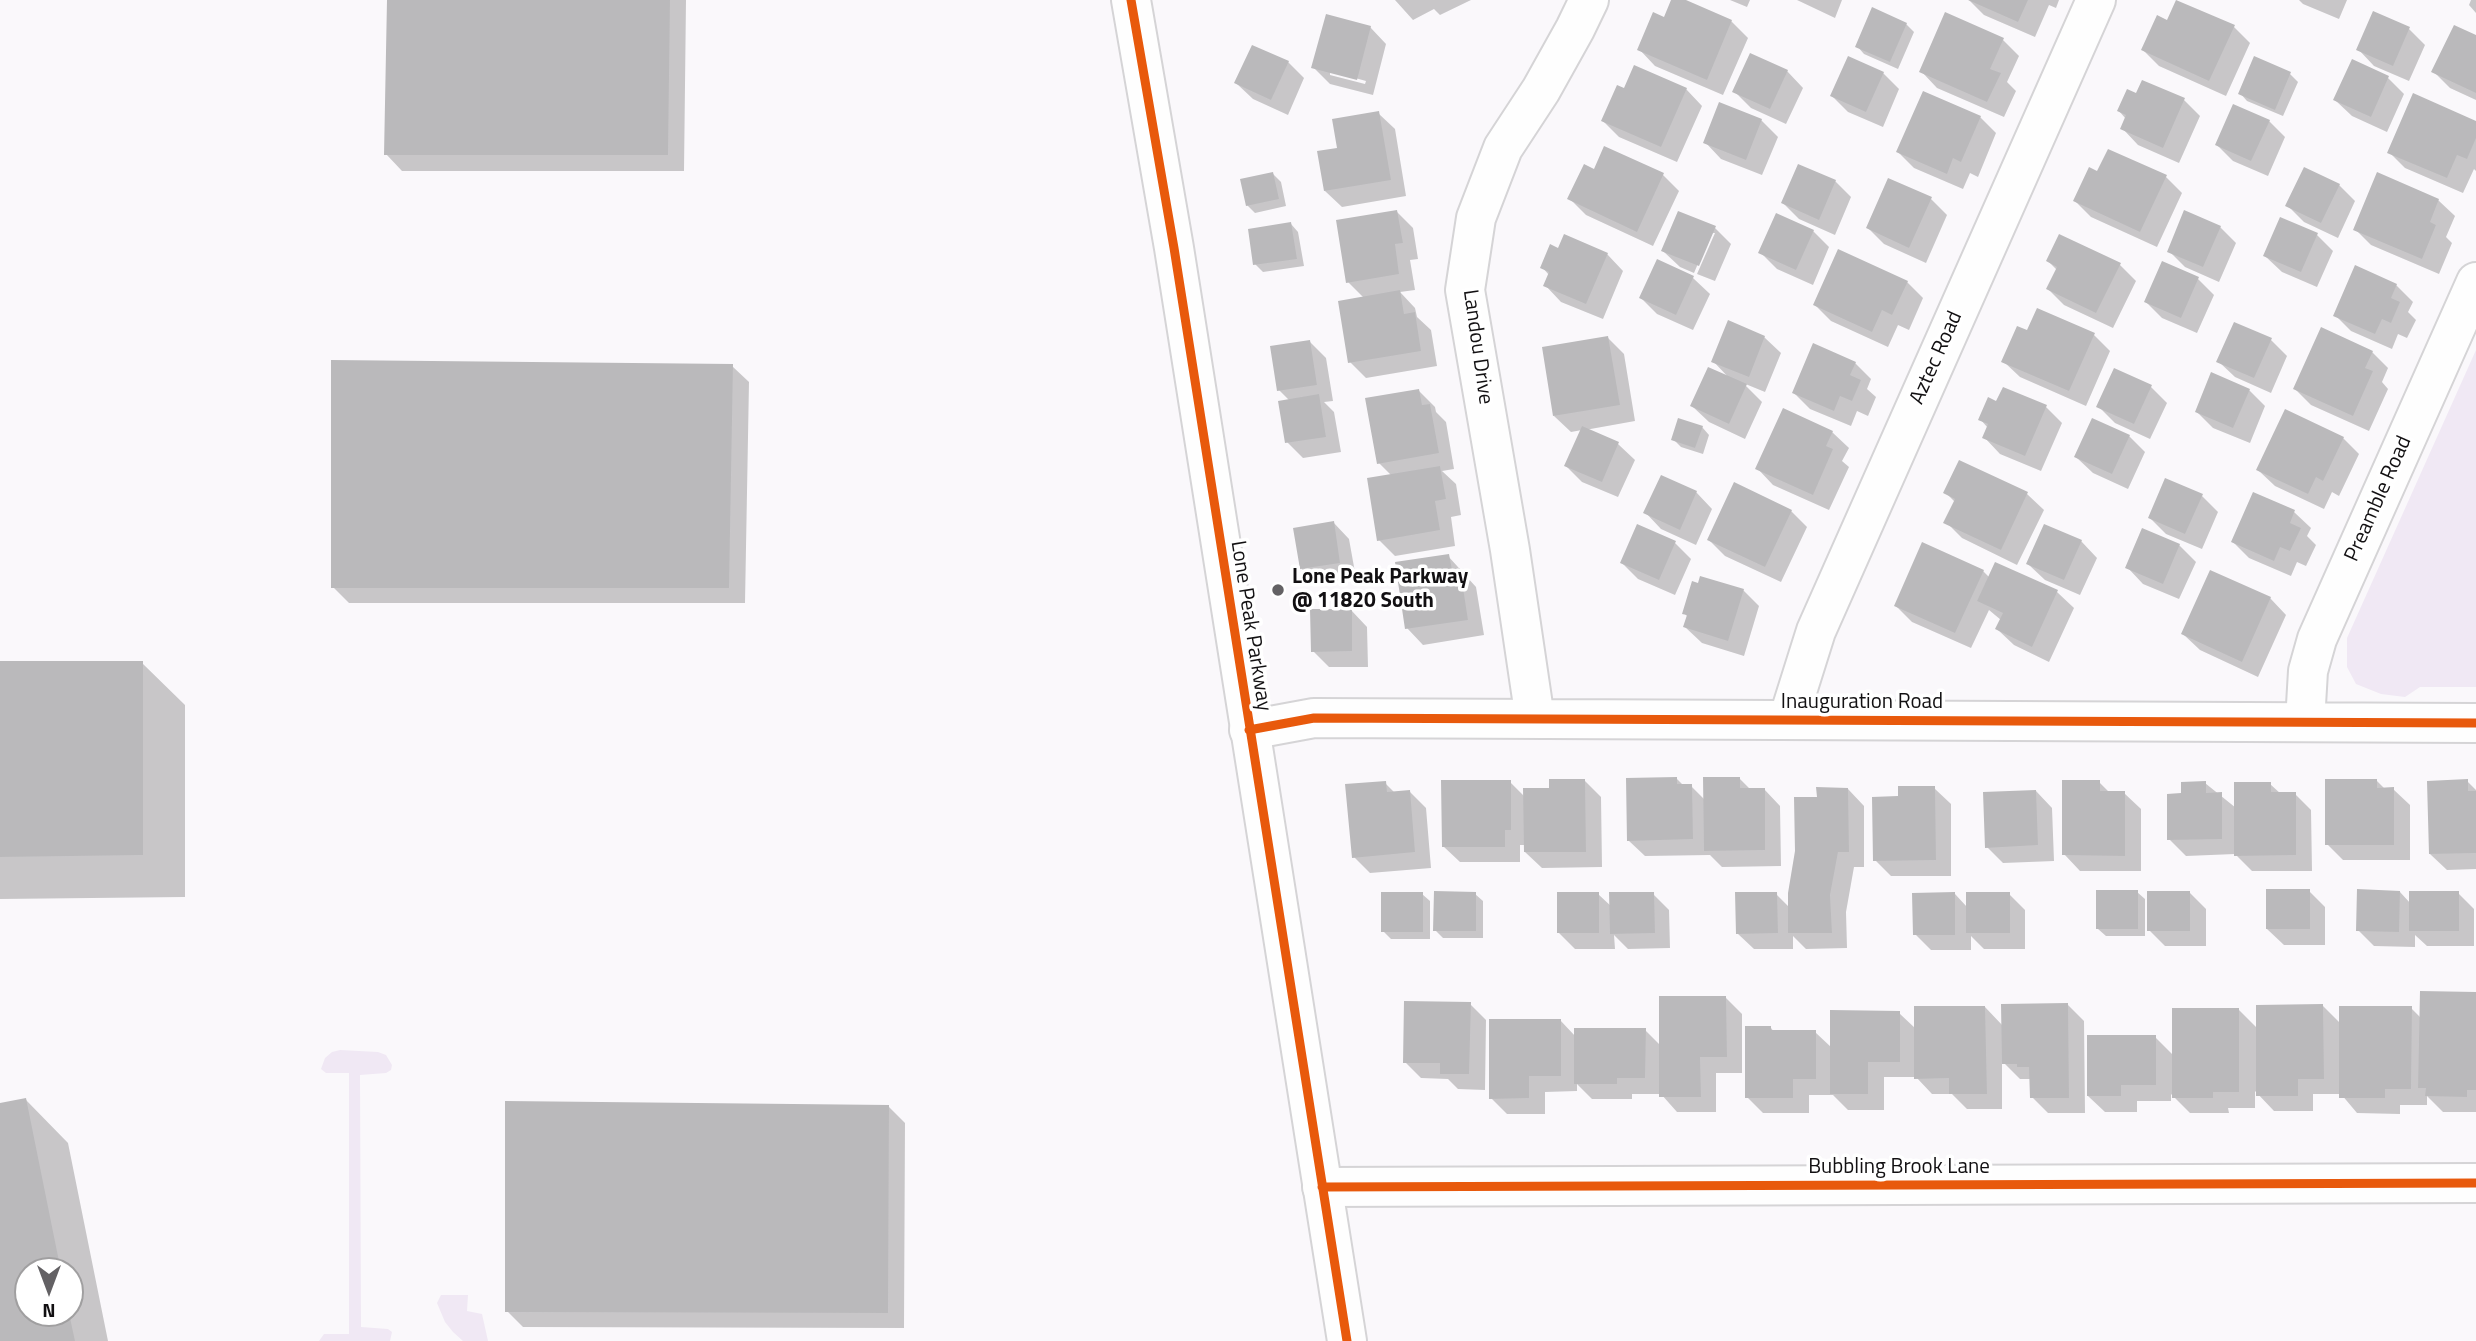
<!DOCTYPE html>
<html>
<head>
<meta charset="utf-8">
<style>
  body { margin:0 }
  #map { position:relative; width:2476px; height:1341px; overflow:hidden; background:#faf8fb; font-family:"Titillium Web",sans-serif }
  canvas { display:block }
  .north { position:absolute; left:14px; top:1257px; width:70px; height:70px; box-sizing:border-box; background:#fff; border:2px solid #a09fa0; border-radius:50%; rotate:180deg; font-size:19px; font-weight:700; line-height:28px; text-align:center; color:#121012 }
  .north::after { content:''; display:block; margin:auto; width:24px; height:32px; background:#636164; clip-path:polygon(50% 0,100% 100%,50% 72%,0 100%) }
</style>
</head>
<body>
<div id="map">
<canvas width="2476" height="1341"></canvas>
<div class="north">N</div>
</div>
<script>
const c = document.querySelector('canvas').getContext('2d');
c.lineJoin = 'round';
function fillPath(path, color) { c.fillStyle = color; c.fill(path, 'evenodd'); }
const poly = rows => new Path2D(rows.map(r => 'M' + r).join(''));
function strokePath(path, color, width, dash) { c.strokeStyle = color; c.lineWidth = width; c.lineCap = dash ? 'butt' : 'round'; c.setLineDash(dash || []); c.stroke(path); }
function label(font, color, halo, rows, align = 'center') {
  c.font = font + ' "Titillium Web",sans-serif'; c.lineWidth = 7; c.setLineDash([]); c.textBaseline = 'middle'; c.strokeStyle = halo; c.fillStyle = color; for (const [text, x, y, turn = 0] of rows) {
    c.save(); c.translate(x, y); c.rotate((+turn || 0) * Math.PI / 180); c.textAlign = isNaN(turn) ? turn : align; if (halo) c.strokeText(text, 0, 0); c.fillText(text, 0, 0); c.restore();
  }
}
const green = poly([
  [2476,350,2476,687,2420,687,2405,697,2381,694,2356,684,2347,667,2347,638],
  [340,1050,378,1052,386,1055,392,1065,391,1070,386,1073,360,1075,361,1327,388,1329,392,1332,390,1341,319,1341,324,1334,349,1334,349,1073,326,1073,321,1069,325,1058,332,1052],
  [441,1295,468,1295,467,1311,482,1314,488,1341,463,1341,453,1332,445,1322,437,1303]
]);
const shadow = poly([
  [388,0,686,0,684,171,402,171,386,154],
  [1395,0,1471,0,1440,15,1434,9,1413,20],
  [1673,0,1681,0,1731,21,1748,38,1723,95,1655,66,1639,49,1665,20],
  [1730,0,1750,0,1747,7],
  [1797,0,1842,0,1835,18],
  [1969,0,2059,0,2056,8,2049,5,2035,37,1984,15],
  [2299,0,2347,0,2339,19,2303,4],
  [2471,0,2476,0,2476,13,2469,5],
  [2167,22,2234,27,2250,43,2226,96,2159,66,2143,50],
  [1906,24,1914,32,1898,69,1864,54,1857,46],
  [1370,27,1386,44,1373,95,1330,84,1313,67],
  [1330,71,1366,81,1365,84,1330,75],
  [2409,29,2425,45,2409,81,2374,66,2358,49],
  [2476,37,2476,100,2450,88,2434,72],
  [2003,40,2019,56,2007,82,2016,91,2004,117,1937,88,1921,71],
  [2255,59,2290,74,2298,82,2283,116,2247,101,2240,93],
  [1288,62,1304,78,1288,115,1253,99,1236,83],
  [1787,71,1803,88,1786,124,1751,108,1734,91],
  [1883,73,1899,89,1883,127,1848,112,1832,96],
  [2388,78,2404,94,2387,132,2352,116,2335,100],
  [2143,82,2184,100,2200,116,2179,163,2138,145,2122,128,2126,119,2119,111,2137,95],
  [1686,89,1702,106,1677,162,1619,137,1603,121,1625,90],
  [1378,113,1395,129,1406,196,1342,207,1325,191,1339,150],
  [1980,117,1996,133,1978,177,1970,173,1963,189,1914,168,1898,152],
  [1761,120,1778,137,1762,175,1721,159,1705,142],
  [2269,121,2285,137,2268,176,2233,161,2217,145],
  [2476,123,2476,171,2474,169,2463,193,2405,168,2389,152],
  [1594,171,1663,175,1679,191,1653,246,1586,215,1570,199],
  [1273,174,1281,182,1286,206,1255,213,1247,205],
  [2098,174,2166,177,2182,193,2157,247,2091,217,2075,201],
  [1835,181,1851,197,1835,235,1799,219,1783,203],
  [2339,185,2355,201,2338,238,2304,222,2288,206],
  [1931,199,1947,215,1926,263,1884,244,1868,228],
  [2438,200,2455,216,2446,237,2452,243,2439,274,2371,245,2355,229],
  [1397,212,1413,228,1418,259,1410,260,1415,290,1400,292,1415,308,1417,317,1431,330,1437,366,1366,378,1350,362,1364,298,1348,282],
  [1291,224,1298,232,1304,266,1263,272,1255,264],
  [2220,227,2236,243,2219,282,2185,267,2169,251],
  [1715,228,1731,244,1715,281,1697,274,1715,233,1711,233,1694,273,1680,267,1663,251],
  [1813,231,1829,247,1813,285,1777,269,1761,253],
  [2317,235,2333,251,2317,287,2282,272,2265,256],
  [1559,250,1607,254,1623,271,1603,319,1561,302,1545,285,1549,275,1542,267],
  [1658,261,1693,278,1710,294,1693,330,1657,314,1641,298],
  [2048,261,2120,265,2136,281,2113,328,2064,305,2048,289,2057,270],
  [2356,267,2396,285,2413,302,2408,312,2416,320,2407,338,2398,334,2392,349,2351,331,2335,315],
  [2198,279,2214,295,2197,333,2162,318,2146,302],
  [1907,282,1923,298,1909,330,1898,325,1888,347,1831,321,1815,305],
  [2028,333,2094,335,2110,351,2086,406,2020,377,2003,361],
  [1764,337,1781,353,1765,392,1743,383,1762,402,1745,439,1709,422,1692,406,1729,378,1713,361],
  [1608,338,1624,354,1635,421,1585,430,1618,444,1635,460,1618,497,1582,482,1566,466,1582,430,1571,432,1554,416],
  [2271,340,2287,356,2271,393,2235,377,2218,361],
  [1309,341,1326,358,1333,401,1324,402,1334,412,1341,452,1303,458,1287,442,1290,401,1279,390],
  [2372,352,2388,368,2382,382,2388,389,2369,431,2311,405,2295,389],
  [1855,363,1871,379,1867,389,1876,397,1868,416,1857,411,1851,426,1810,409,1794,393],
  [732,366,749,382,745,603,349,603,333,587],
  [2151,387,2167,403,2150,439,2115,423,2099,407],
  [2249,390,2265,406,2250,443,2213,428,2197,412],
  [1419,391,1435,407,1436,412,1446,422,1454,469,1442,471,1456,484,1461,515,1451,517,1455,546,1395,556,1379,540,1392,476,1379,463],
  [1997,403,2046,407,2062,423,2041,471,2000,454,1984,437,1988,428,1980,419],
  [1702,427,1709,435,1703,454,1681,447,1673,439],
  [1832,432,1849,448,1842,461,1849,467,1829,510,1773,485,1757,468],
  [2129,436,2145,452,2128,489,2093,473,2076,457],
  [2343,438,2359,454,2339,496,2332,492,2324,509,2275,486,2258,470],
  [1960,462,2027,494,2044,510,2017,565,1962,538,1946,522,1955,502,1946,493],
  [1696,492,1712,509,1696,545,1661,529,1645,512],
  [2202,496,2218,512,2202,549,2166,534,2150,518],
  [1791,511,1807,527,1781,582,1725,556,1709,540],
  [2294,512,2311,528,2307,536,2316,545,2306,566,2297,562,2291,576,2249,558,2233,542],
  [1333,522,1349,539,1356,578,1317,585,1301,568],
  [2081,541,2097,558,2080,595,2045,580,2028,564],
  [1675,543,1691,559,1675,595,1638,579,1622,563],
  [2179,545,2196,562,2179,599,2143,584,2127,567],
  [1448,556,1476,587,1484,635,1423,645,1407,628],
  [1996,564,2057,592,2074,608,2049,662,2014,645,1997,629,2001,620,1989,610,1971,648,1912,622,1896,606,1983,571,1990,578],
  [1743,590,1759,606,1744,656,1702,643,1685,627,1688,617,1684,613],
  [2270,598,2286,615,2258,677,2200,650,2183,634],
  [1351,610,1367,627,1368,667,1329,667,1313,651],
  [0,663,142,663,185,705,185,897,0,899],
  [1676,778,1684,786,1691,786,1705,800,1739,778,1751,790,1764,789,1780,806,1781,866,1722,867,1710,855,1645,856,1628,840],
  [2376,780,2385,789,2393,789,2410,805,2410,860,2343,860,2327,844],
  [1585,781,1601,797,1602,867,1542,868,1525,852,1525,845,1520,845,1520,862,1460,862,1443,846,1510,782,1525,797],
  [2467,781,2476,790,2476,869,2447,870,2430,854],
  [2099,782,2110,793,2124,793,2141,809,2141,871,2080,871,2064,854],
  [1385,783,1395,793,1409,791,1426,808,1431,868,1370,873,1354,857],
  [2205,783,2236,808,2270,784,2281,794,2295,794,2311,810,2312,871,2252,871,2235,854,2186,856,2169,839,2183,795],
  [1934,788,1951,804,1951,876,1891,876,1875,860,1900,798],
  [1848,789,1864,806,1864,867,1854,867,1846,912,1847,948,1806,949,1793,936,1793,949,1754,949,1737,933,1776,894,1789,907,1818,799],
  [2036,791,2052,808,2054,861,2003,863,1987,847],
  [2309,891,2325,907,2325,945,2284,945,2267,929],
  [2137,892,2145,899,2145,936,2106,936,2098,929],
  [2189,892,2206,909,2206,946,2165,946,2149,930],
  [2400,892,2411,904,2458,893,2474,909,2474,946,2427,946,2415,935,2415,947,2374,946,2358,930],
  [1422,894,1430,901,1430,939,1391,939,1383,931],
  [1475,894,1483,901,1483,938,1443,938,1435,930],
  [1598,894,1612,907,1653,894,1669,910,1670,948,1628,949,1614,935,1615,949,1575,949,1559,933],
  [1955,894,1967,907,2009,894,2025,910,2025,949,1984,949,1971,936,1971,950,1931,950,1915,934],
  [2476,994,2476,1112,2443,1112,2427,1096,2427,1105,2400,1105,2400,1114,2357,1113,2341,1094,2313,1094,2313,1111,2274,1111,2255,1091,2255,1108,2228,1108,2229,1113,2190,1113,2171,1094,2171,1101,2137,1101,2137,1112,2105,1112,2088,1096,2155,1037,2174,1056,2238,1009,2258,1029,2323,1006,2341,1024,2411,1008,2421,1018],
  [1726,998,1742,1014,1742,1073,1716,1073,1716,1112,1677,1112,1661,1094,1632,1094,1632,1099,1592,1099,1577,1084,1577,1091,1545,1092,1545,1114,1507,1114,1491,1098,1560,1020,1576,1037,1645,1030,1661,1046],
  [1470,1004,1486,1020,1485,1090,1458,1089,1448,1079,1421,1078,1405,1062],
  [2068,1005,2084,1021,2085,1113,2048,1113,2032,1097,2031,1079,2020,1079,2002,1061,2002,1109,1967,1109,1952,1094,1932,1094,1916,1077,1884,1077,1884,1110,1848,1110,1833,1095,1809,1095,1809,1113,1763,1113,1747,1097,1771,1028,1774,1032,1815,1032,1832,1048,1899,1013,1916,1029,1985,1007,2003,1026],
  [26,1100,68,1143,108,1341,0,1341,0,1105],
  [28,1271,70,1271,70,1313,28,1313],
  [889,1107,905,1123,904,1328,523,1327,507,1311]
]);
const building = poly([
  [387,0,670,0,668,155,384,155],
  [1671,0,1686,0,1732,20,1707,80,1637,50,1653,12,1664,17],
  [1968,0,2028,0,2018,22],
  [2176,0,2235,25,2209,81,2141,50,2157,15,2167,20],
  [1872,7,1907,23,1890,62,1855,47],
  [2373,11,2410,27,2393,66,2356,50],
  [1945,12,2004,38,1990,69,2001,73,1987,102,1919,72],
  [1326,14,1371,26,1357,80,1311,68],
  [2454,25,2476,35,2476,93,2431,72],
  [1252,45,1289,61,1271,100,1234,83],
  [1750,53,1788,70,1770,109,1732,92],
  [1848,56,1884,72,1866,112,1830,96],
  [2254,56,2291,72,2275,110,2238,94],
  [2352,59,2389,76,2371,117,2333,100],
  [1634,65,1687,88,1661,147,1601,121,1617,85,1624,88],
  [2142,80,2185,98,2163,148,2120,129,2126,115,2117,111,2127,89,2136,93],
  [1923,91,1981,116,1961,162,1953,158,1947,174,1896,152],
  [2413,93,2476,121,2476,138,2467,159,2457,155,2447,178,2387,153],
  [1719,102,1762,119,1746,160,1703,143],
  [2233,104,2270,120,2251,161,2215,145],
  [1379,111,1391,180,1324,191,1317,151,1337,148,1332,119],
  [1604,146,1664,173,1637,232,1567,199,1584,164,1594,169],
  [2108,149,2167,175,2140,232,2073,201,2089,167,2097,171],
  [1798,164,1836,180,1819,220,1781,203],
  [2304,167,2340,184,2321,223,2285,206],
  [1273,172,1279,199,1246,206,1240,179],
  [2377,172,2439,199,2430,222,2436,225,2422,259,2353,230],
  [1888,178,1932,197,1909,248,1866,228],
  [1397,210,1403,243,1395,244,1399,274,1346,283,1336,220],
  [2184,210,2221,226,2203,267,2167,252],
  [1678,211,1716,226,1699,266,1661,251],
  [1776,213,1814,230,1796,270,1758,253],
  [2280,217,2318,233,2301,272,2263,256],
  [1291,222,1297,259,1253,265,1248,229],
  [1564,234,1608,253,1586,304,1543,286,1549,272,1540,268,1550,244,1558,248],
  [2059,234,2121,263,2096,313,2046,289,2057,267,2046,261],
  [1838,249,1908,281,1892,315,1882,310,1872,332,1813,305],
  [1657,259,1694,276,1676,315,1639,298],
  [2162,261,2199,277,2181,318,2144,302],
  [2355,265,2397,284,2391,298,2400,302,2391,323,2382,319,2375,334,2333,316],
  [1400,290,1404,314,1415,312,1421,351,1348,363,1338,301],
  [2037,308,2095,333,2069,391,2001,362,2017,326,2027,330],
  [1728,320,1765,336,1749,377,1711,362],
  [2234,322,2272,338,2254,378,2216,362],
  [2321,327,2373,351,2365,368,2373,371,2353,416,2293,389],
  [1608,336,1620,405,1553,416,1542,347],
  [1310,340,1317,385,1277,391,1270,346],
  [1813,343,1856,362,1850,375,1861,380,1852,401,1840,396,1834,411,1792,393],
  [331,360,733,364,729,588,331,588],
  [1708,367,1747,384,1729,424,1690,406],
  [2114,368,2152,385,2134,424,2096,407],
  [2211,372,2250,389,2233,428,2195,412],
  [2003,387,2047,405,2025,456,1982,438,1988,424,1978,420,1988,397,1996,401],
  [1419,389,1422,405,1430,404,1439,453,1377,464,1365,398],
  [1319,394,1326,437,1285,443,1278,401],
  [1783,408,1833,431,1826,446,1833,449,1813,495,1755,469],
  [2285,409,2344,437,2323,481,2316,477,2308,494,2256,470],
  [1678,418,1703,426,1695,448,1671,440],
  [2092,418,2130,435,2112,474,2074,457],
  [1582,426,1619,442,1602,482,1564,466],
  [1959,460,2028,492,2001,550,1943,523,1955,499,1943,493],
  [1440,466,1446,499,1435,501,1440,530,1377,541,1367,478],
  [1661,475,1697,491,1680,530,1643,513],
  [2165,478,2203,494,2185,534,2148,518],
  [1734,482,1792,510,1765,567,1707,540],
  [2253,492,2295,510,2290,523,2301,528,2290,551,2280,547,2274,561,2231,542],
  [1334,521,1340,563,1300,569,1293,528],
  [1637,524,1676,541,1659,580,1620,563],
  [2044,524,2082,540,2064,580,2026,564],
  [2142,528,2180,544,2163,584,2125,568],
  [1922,542,1984,570,1955,633,1894,606],
  [1449,554,1452,570,1460,568,1468,620,1405,629,1395,562],
  [1995,562,2058,590,2032,647,1995,629,2003,613,1977,601],
  [2210,570,2271,597,2242,662,2181,634],
  [1700,576,1744,589,1728,641,1683,627,1687,615,1682,614,1692,581,1698,583],
  [1310,609,1352,609,1352,651,1311,652],
  [0,661,143,661,143,855,0,857],
  [1677,777,1677,784,1692,784,1693,839,1627,841,1626,778],
  [1703,777,1740,777,1740,788,1765,788,1765,850,1704,851],
  [1549,779,1585,779,1586,852,1524,852,1523,788,1549,788],
  [2325,779,2377,779,2377,788,2394,787,2394,845,2325,845],
  [2468,779,2468,791,2476,791,2476,853,2429,854,2427,781],
  [1441,780,1511,780,1511,830,1505,830,1505,847,1442,847],
  [2062,780,2100,780,2100,791,2125,791,2125,856,2062,855],
  [1386,781,1387,792,1410,790,1415,852,1352,858,1345,784],
  [2206,781,2206,793,2222,792,2222,839,2167,840,2167,794,2181,793,2181,782],
  [2234,782,2271,782,2271,792,2296,792,2296,855,2234,856],
  [1898,786,1935,786,1936,860,1873,861,1872,797,1898,796],
  [1816,787,1848,788,1849,852,1838,852,1830,895,1832,933,1788,933,1788,893,1795,851,1794,797,1817,797],
  [2036,790,2038,845,1985,848,1983,792],
  [2266,889,2310,889,2310,929,2266,929],
  [2357,889,2400,891,2399,932,2356,931],
  [2096,890,2138,890,2138,929,2096,929],
  [1434,891,1476,892,1476,931,1433,931],
  [2147,891,2190,891,2190,931,2147,931],
  [2409,891,2459,891,2459,931,2409,931],
  [1381,892,1423,892,1423,932,1381,932],
  [1557,892,1599,892,1599,933,1557,933],
  [1609,892,1654,892,1655,933,1610,934],
  [1735,892,1777,892,1778,933,1736,934],
  [1955,892,1955,935,1913,935,1912,893],
  [1966,892,2010,892,2010,933,1966,933],
  [2420,991,2476,992,2476,1090,2467,1090,2467,1097,2425,1096,2426,1088,2418,1088],
  [1659,996,1726,996,1727,1057,1700,1057,1701,1097,1659,1097],
  [1404,1001,1471,1002,1469,1074,1440,1074,1440,1063,1403,1063],
  [2068,1003,2069,1098,2030,1098,2029,1067,2017,1067,2017,1064,2002,1064,2001,1004],
  [2323,1004,2324,1079,2298,1079,2298,1096,2256,1096,2256,1005],
  [1914,1006,1985,1006,1987,1094,1949,1094,1949,1078,1914,1079],
  [2339,1006,2412,1006,2411,1089,2385,1089,2385,1098,2339,1098],
  [2172,1008,2239,1008,2239,1092,2213,1092,2213,1098,2172,1098],
  [1830,1010,1900,1011,1900,1062,1868,1062,1868,1094,1830,1094],
  [1489,1019,1561,1019,1561,1076,1529,1076,1529,1098,1489,1099],
  [1745,1026,1771,1026,1771,1030,1816,1030,1816,1079,1793,1079,1793,1098,1745,1098],
  [1574,1028,1646,1028,1645,1078,1617,1078,1617,1084,1574,1084],
  [2087,1035,2156,1035,2156,1085,2121,1085,2121,1096,2087,1096],
  [26,1098,61,1271,28,1271,28,1313,69,1313,75,1341,0,1341,0,1103],
  [505,1101,889,1105,888,1313,505,1312]
]);
const minor = poly([
  [1535,719,1510,550,1465,290,1476,218,1503,148,1541,90,1575,29,1589,0],
  [1788,720,1816,631,2096,0],
  [2305,722,2308,671,2317,639,2476,282],
  [1249,730,1314,718,2476,723],
  [1322,1187,2476,1183]
]);
const major = poly([
  [1131,0,1174,248,1347,1341]
]);
const cycleway = poly([
  [1131,0,1174,248,1347,1341],
  [1249,730,1314,718,2476,723],
  [1322,1187,2476,1183]
]);
const markers = [
  [1278,590,7,"#636164"]
];
const streetNames = [
  ["Landou Drive",1477,347,82],
  ["Aztec Road",1937,358,-66],
  ["Preamble Road",2379,499,-66],
  ["Lone Peak Parkway",1250,626,81],
  ["Inauguration Road",1862,703],
  ["Bubbling Brook Lane",1899,1168]
];
const poiNames = [
  ["Lone Peak Parkway",1292,578],
  ["@ 11820 South",1292,602]
];
fillPath(green, '#f0e8f4');
fillPath(shadow, '#0003');
fillPath(building, '#bab9bb');
strokePath(minor, '#d5d4d6', 42);
strokePath(major, '#d5d4d6', 42);
strokePath(minor, '#fefefe', 38);
strokePath(major, '#fefefe', 38);
strokePath(cycleway, '#e8590c', 9);
for (const [x, y, r, color] of markers) { const dot = new Path2D(); dot.arc(x, y, r, 0, 2 * Math.PI); c.fillStyle = color; c.fill(dot); strokePath(dot, '#fff', 2.5); }
label('21px', '#121012', '#fff', streetNames);
label('bold 21px', '#121012', '#fff', poiNames, 'left');
</script>
</body>
</html>
